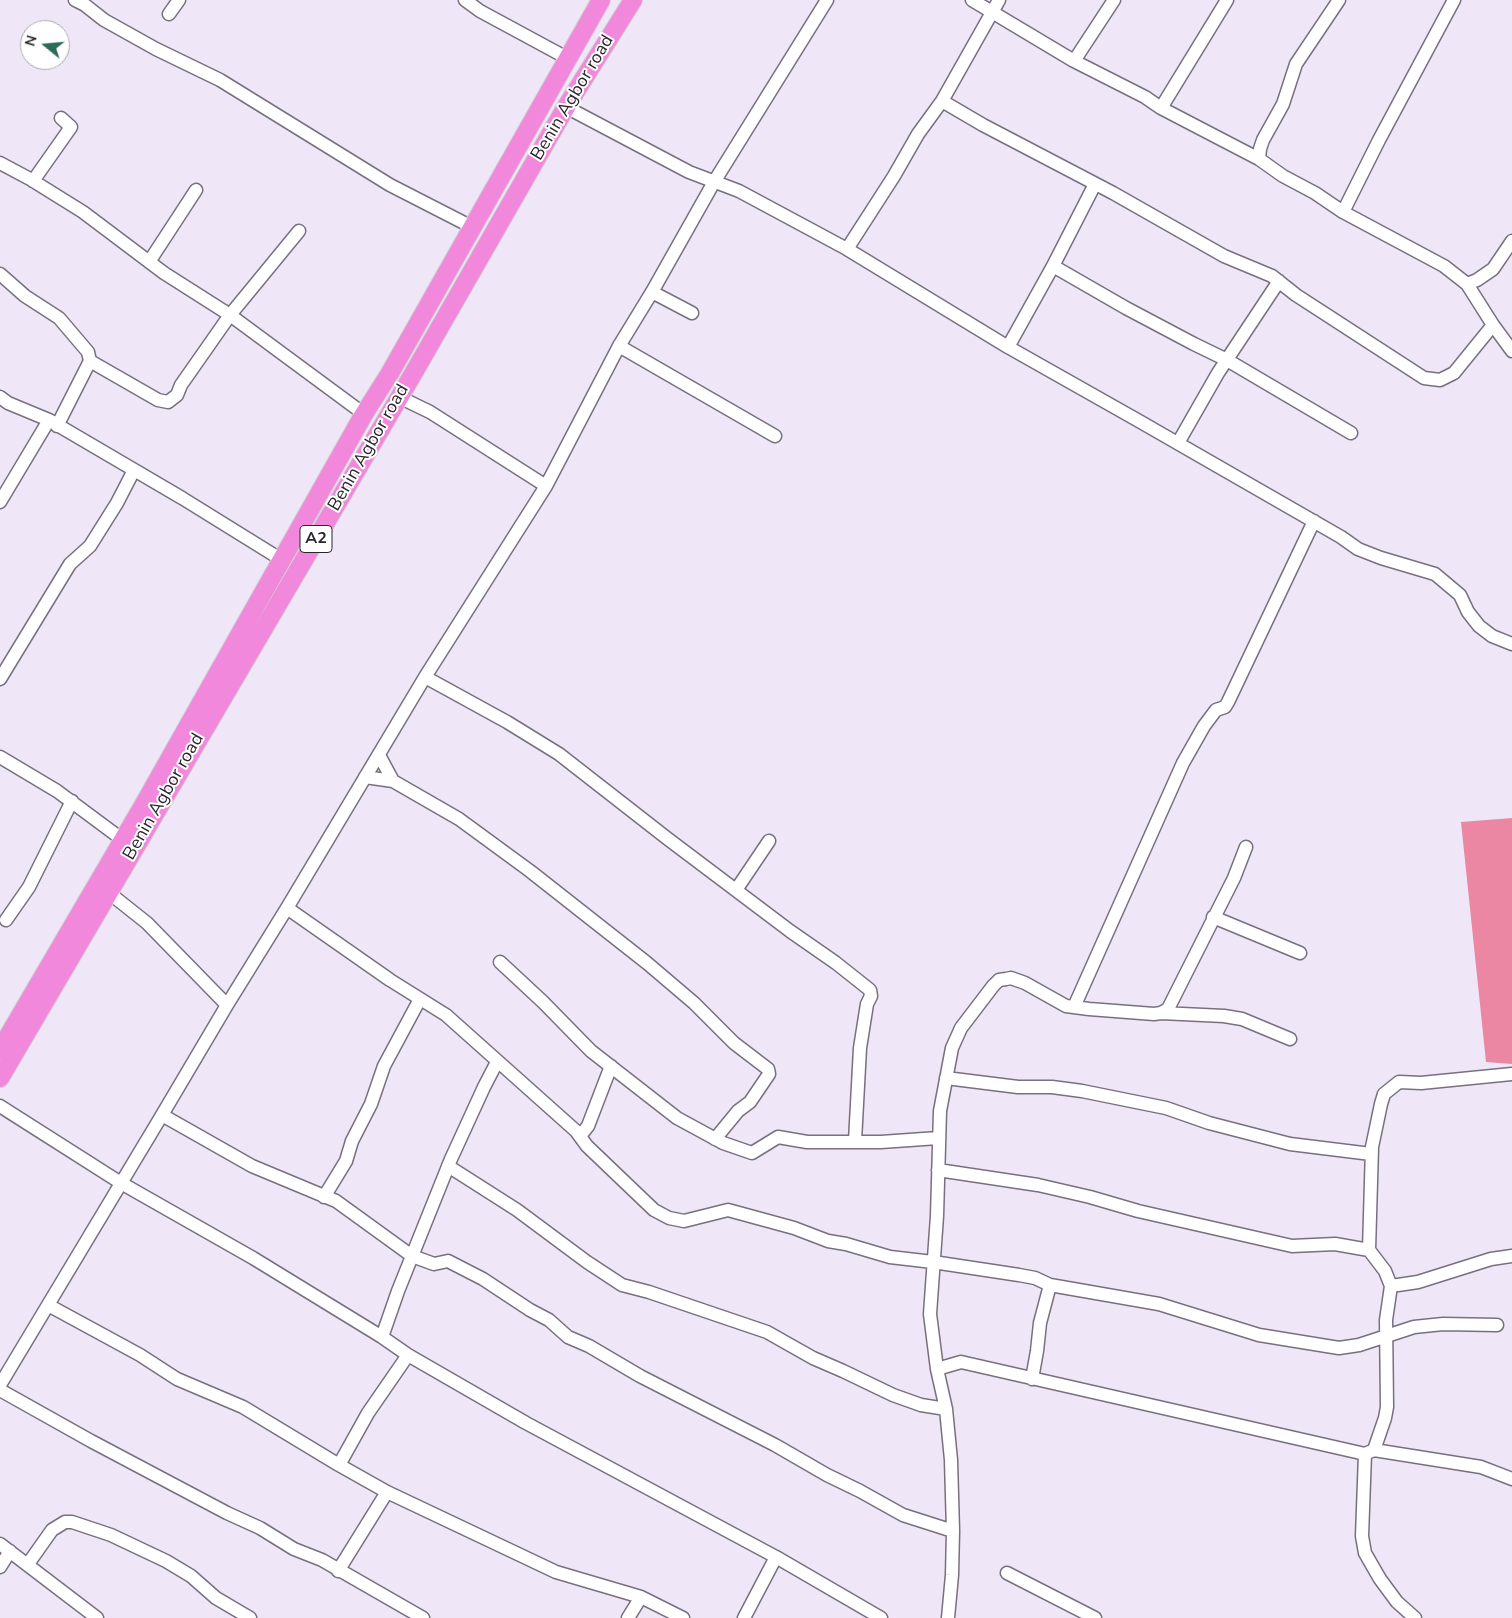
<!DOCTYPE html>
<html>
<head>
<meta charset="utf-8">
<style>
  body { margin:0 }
  #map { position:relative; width:1512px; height:1618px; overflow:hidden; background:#efe7f7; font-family:"Nunito Sans",sans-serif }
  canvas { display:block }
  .north { position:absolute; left:20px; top:20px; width:50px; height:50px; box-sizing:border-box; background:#fff; border:1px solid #aaa9ab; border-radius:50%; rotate:287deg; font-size:14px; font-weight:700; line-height:20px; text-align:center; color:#2a272d }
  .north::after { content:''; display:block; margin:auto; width:18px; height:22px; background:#2c6b59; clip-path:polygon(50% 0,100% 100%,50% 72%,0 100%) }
</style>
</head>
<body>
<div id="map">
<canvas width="1512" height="1618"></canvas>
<div class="north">N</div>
</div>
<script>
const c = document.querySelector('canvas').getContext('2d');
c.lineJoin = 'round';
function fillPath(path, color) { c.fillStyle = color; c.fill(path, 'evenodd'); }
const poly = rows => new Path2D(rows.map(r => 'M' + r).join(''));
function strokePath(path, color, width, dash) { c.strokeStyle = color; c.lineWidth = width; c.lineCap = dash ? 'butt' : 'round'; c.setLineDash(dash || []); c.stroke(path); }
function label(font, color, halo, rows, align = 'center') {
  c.font = font + ' "Nunito Sans",sans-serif'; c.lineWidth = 4; c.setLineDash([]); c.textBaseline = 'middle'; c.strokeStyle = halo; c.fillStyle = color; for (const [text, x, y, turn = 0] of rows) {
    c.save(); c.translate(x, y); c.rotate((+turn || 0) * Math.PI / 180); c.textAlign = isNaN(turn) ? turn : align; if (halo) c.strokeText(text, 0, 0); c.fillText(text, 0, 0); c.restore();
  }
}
const forest = poly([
  [1512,818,1512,1064,1486,1062,1461,822]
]);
const minor = poly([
  [75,0,85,5,104,20,156,49,220,80,390,185,472,227],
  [465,0,480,11,567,58],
  [972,0,1074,61,1145,97,1161,108,1259,159,1283,176,1315,193,1343,212,1444,266,1467,284,1493,325,1512,351],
  [169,14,179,0],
  [1074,61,1114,0],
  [942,101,983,125,1113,193,1224,256,1272,276,1296,295,1424,378,1440,380,1454,373,1493,325],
  [566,107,689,172,739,191,847,249,894,176,918,134,942,101,999,0],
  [1161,108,1227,0],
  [1259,159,1260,149,1263,140,1283,104,1296,64,1339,0],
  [0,163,30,179,83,212,164,273,230,315,364,414],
  [33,181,71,127,61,118],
  [1343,212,1379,140,1454,0],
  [847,249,1008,347,1053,266,1095,184],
  [149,262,196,190],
  [1053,266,1126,308,1194,344,1227,360,1351,433],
  [0,274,25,296,59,318,88,352,90,361,57,426],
  [1467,284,1477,280,1493,269,1512,241],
  [652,292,692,313],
  [619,346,775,436],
  [1008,347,1139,421,1341,537,1358,549,1381,558,1435,574,1460,595,1468,612,1479,626,1492,636,1512,644],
  [90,361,158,400,168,402,177,395,181,385,230,315,299,231],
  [0,397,8,403,49,420,182,498,282,560],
  [399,397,430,412,546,486],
  [1178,443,1218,373,1279,281],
  [0,502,49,420],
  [425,677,507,722,559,754,668,839,790,931,836,963,870,990,871,996,867,1004,860,1048,855,1141],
  [0,679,70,564,90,546,117,503,134,470],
  [379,755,393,781],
  [0,757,57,791,123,840,129,843],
  [365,777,393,781,459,819,530,871,647,963,694,1003,734,1043,768,1069,769,1074,750,1102,738,1111,715,1139],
  [736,890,769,841],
  [108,892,147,923,227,1005],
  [287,908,390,980,446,1015,576,1131,587,1146,654,1210,669,1218,684,1221,728,1210,794,1228,828,1241,846,1244,890,1257,933,1262,1019,1275,1035,1278,1050,1285,1040,1323,1037,1351,1032,1379],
  [1213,917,1300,953],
  [6,920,29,887,72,801],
  [500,962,543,1002,591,1051,677,1118,723,1143,752,1153,778,1137,807,1142,881,1142,938,1138],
  [1074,1007,1183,763,1204,726,1216,710,1225,707,1228,702,1314,521],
  [1161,1013,1224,1016,1242,1019,1290,1039],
  [946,1078,1018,1087,1052,1087,1082,1091,1166,1108,1209,1123,1290,1144,1371,1154],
  [0,1106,121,1183,253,1258,382,1337,408,1355,526,1423,776,1557,881,1618],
  [162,1115,252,1166,336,1201,412,1256,434,1264,448,1261,483,1279,530,1310,549,1320,568,1337,589,1346,640,1376,775,1445,827,1475,860,1491,903,1515,953,1531],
  [580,1136,588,1126,611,1066],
  [448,1166,517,1210,587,1262,622,1285,649,1292,767,1332,813,1358,843,1371,893,1395,921,1405,946,1409],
  [938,1170,1038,1185,1090,1197,1138,1211,1292,1246,1335,1244,1369,1250],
  [324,1197,346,1161,352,1141,371,1104,384,1066,420,999],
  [1050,1285,1159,1304,1259,1335,1339,1348,1359,1345,1414,1327,1443,1324,1497,1325],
  [1391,1286,1418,1282,1491,1259,1512,1256],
  [48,1305,140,1355,177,1379,243,1407,339,1465,387,1492,556,1572,641,1597,683,1618],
  [382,1337,398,1291,451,1159,484,1087,497,1062],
  [937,1369,930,1314,937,1216,940,1111,952,1048,961,1028,993,986,999,980,1006,979,1011,978,1025,983,1066,1006,1089,1009,1154,1014,1161,1013,1168,1009,1234,878,1246,847],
  [0,1385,162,1115,227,1005,287,908,425,677,546,486,619,346,652,292,714,182,827,0],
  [0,1390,91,1441,227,1513,260,1528,294,1549,322,1560,423,1618],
  [1374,1450,1481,1467,1512,1479],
  [1365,1454,1362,1536,1365,1553,1380,1579,1397,1602,1415,1618],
  [339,1465,368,1413,408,1355],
  [0,1544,97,1618],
  [28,1564,52,1530,65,1522,72,1522,111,1535,166,1561,191,1576,216,1598,250,1618],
  [0,1567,10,1551],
  [338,1571,387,1492],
  [1007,1573,1095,1618],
  [628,1618,641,1597],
  [744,1618,776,1557],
  [948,1618,952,1575,953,1531,951,1460,946,1409,937,1369,961,1362,1365,1454,1374,1450,1385,1418,1387,1407,1386,1320,1391,1286,1385,1271,1369,1250,1372,1147,1381,1104,1384,1094,1399,1082,1421,1083,1512,1074]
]);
const highway = poly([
  [0,1050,144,804,364,414,390,373,601,0],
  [0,1078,413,374,566,107,633,0]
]);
const shields = [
  [316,539,32]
];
const shieldNames = [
  ["A2",316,539]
];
const streetNames = [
  ["Benin Agbor road",573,98,-59],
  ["Benin Agbor road",369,448,-60],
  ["Benin Agbor road",164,797,-60]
];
fillPath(forest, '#eb87a3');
strokePath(minor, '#77707f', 15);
strokePath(highway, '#d0cfd1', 20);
strokePath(minor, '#fff', 12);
strokePath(highway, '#f188db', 18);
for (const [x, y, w] of shields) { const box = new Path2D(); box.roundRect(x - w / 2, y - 13.5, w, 27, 4); c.fillStyle = '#fff'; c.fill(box); strokePath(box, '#2a272d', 1); }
label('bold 16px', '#2a272d', null, shieldNames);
label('18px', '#2a272d', '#fff', streetNames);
</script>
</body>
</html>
